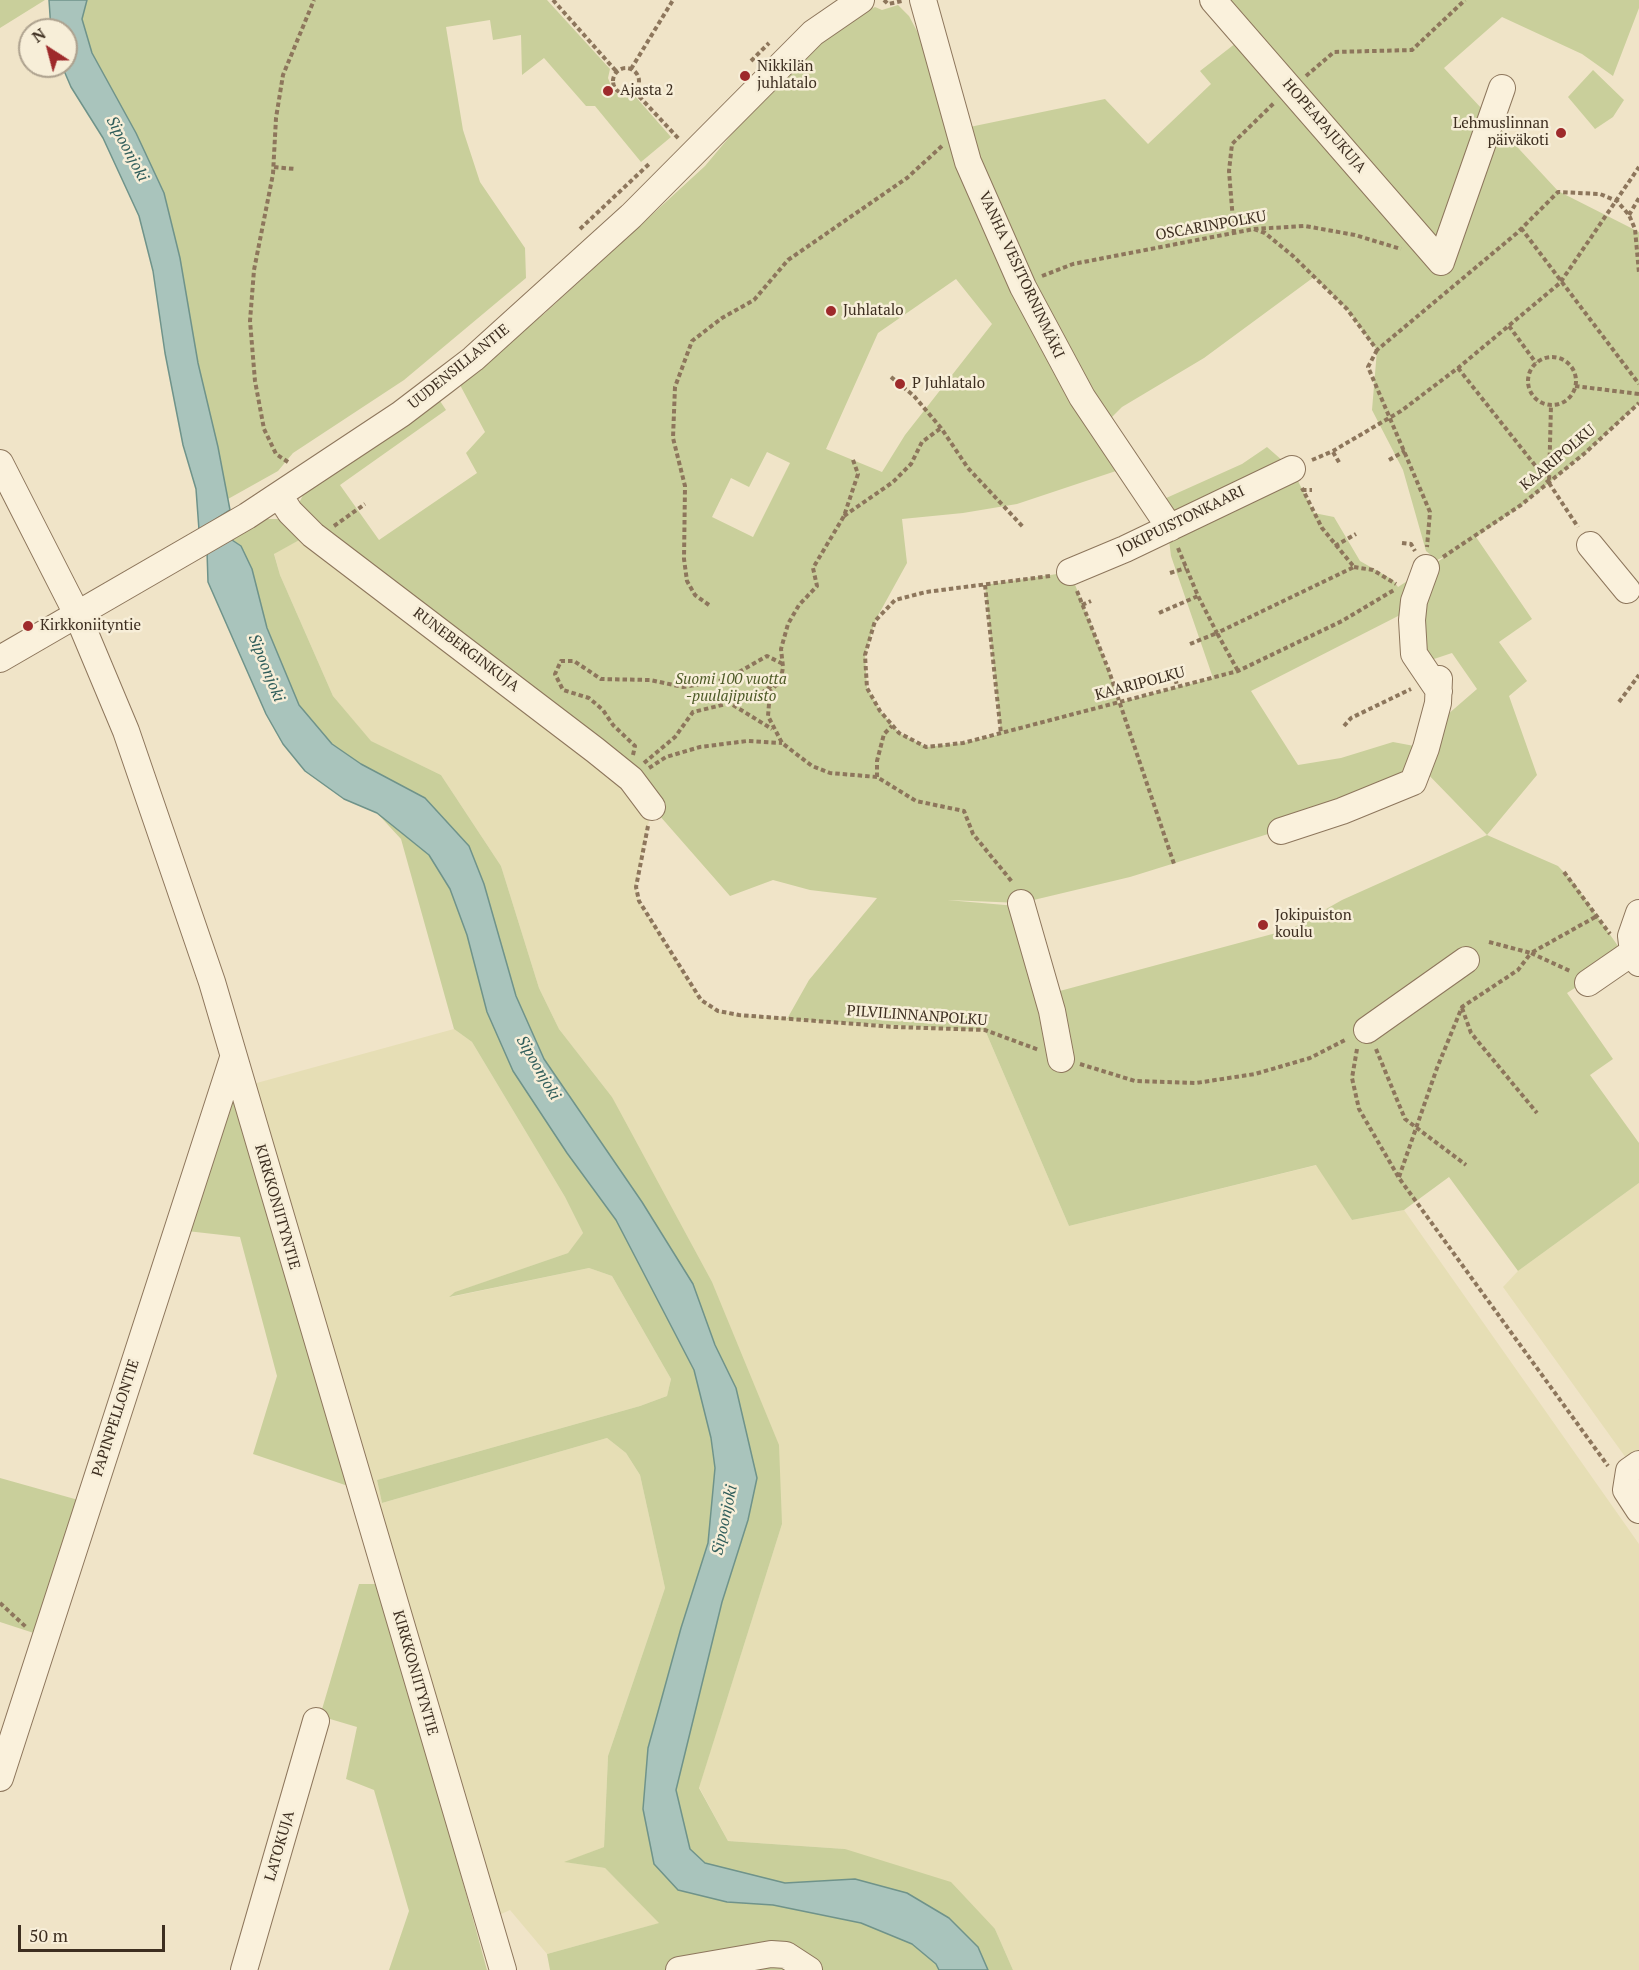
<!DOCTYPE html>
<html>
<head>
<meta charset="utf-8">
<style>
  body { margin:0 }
  #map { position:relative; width:1639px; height:1970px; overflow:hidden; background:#f0e4c8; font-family:"PT Serif",serif }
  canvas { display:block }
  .north { position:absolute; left:18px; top:18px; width:60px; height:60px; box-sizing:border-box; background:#f7eed8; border:2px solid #ada18e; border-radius:50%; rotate:324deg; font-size:16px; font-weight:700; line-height:24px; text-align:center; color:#3d2e20 }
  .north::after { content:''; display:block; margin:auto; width:21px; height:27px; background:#9e2a2b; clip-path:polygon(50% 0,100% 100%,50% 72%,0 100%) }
  .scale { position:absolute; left:18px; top:1925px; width:147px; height:27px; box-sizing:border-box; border:3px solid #3d2e20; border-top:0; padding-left:8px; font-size:18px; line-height:21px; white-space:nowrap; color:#3d2e20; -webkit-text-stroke:4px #f7eed8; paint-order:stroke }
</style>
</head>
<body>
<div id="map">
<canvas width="1639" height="1970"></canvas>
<div class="north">N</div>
<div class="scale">50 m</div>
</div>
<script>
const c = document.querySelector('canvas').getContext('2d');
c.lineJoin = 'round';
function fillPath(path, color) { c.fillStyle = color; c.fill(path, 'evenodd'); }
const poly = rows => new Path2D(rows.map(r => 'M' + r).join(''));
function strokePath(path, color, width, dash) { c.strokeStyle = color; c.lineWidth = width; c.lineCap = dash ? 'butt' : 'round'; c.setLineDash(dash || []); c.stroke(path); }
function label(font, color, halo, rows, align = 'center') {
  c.font = font + ' "PT Serif",serif'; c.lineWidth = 5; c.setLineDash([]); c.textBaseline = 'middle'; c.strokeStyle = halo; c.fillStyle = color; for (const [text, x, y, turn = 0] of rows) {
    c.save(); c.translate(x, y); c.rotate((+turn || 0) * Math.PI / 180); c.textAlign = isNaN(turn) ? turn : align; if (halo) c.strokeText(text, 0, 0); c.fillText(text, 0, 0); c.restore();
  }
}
const farmland = poly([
  [303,538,652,807,640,863,636,887,639,901,701,1000,718,1011,739,1015,985,1030,1069,1226,1317,1165,1352,1220,1404,1210,1639,1544,1639,1970,1013,1970,995,1929,845,1849,728,1841,699,1787,782,1524,612,1097,559,1029,539,988,501,866,441,775,370,741,333,696,280,575,274,553],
  [454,1029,472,1042,565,1197,583,1233,568,1253,456,1292,451,1297,589,1268,612,1276,671,1379,667,1396,640,1406,377,1480,382,1503,607,1438,626,1453,640,1475,665,1588,608,1756,604,1847,566,1862,605,1868,660,1923,547,1954,510,1910,488,1920,242,1087],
  [1639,1183,1639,1476,1503,1287,1518,1271]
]);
const green = poly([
  [0,0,45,0,0,28],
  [87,0,547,0,610,69,608,78,613,91,623,97,634,95,671,137,641,162,595,106,586,106,544,58,522,75,521,35,493,40,490,20,446,27,463,130,480,182,525,248,526,278,404,380,293,453,278,471,228,499,198,363,180,258,164,193,136,133,92,53,82,19],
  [1216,0,1639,0,1639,8,1613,76,1582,54,1502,17,1444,68,1558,191,1639,232,1639,403,1585,453,1522,505,1476,537,1532,619,1499,642,1527,681,1509,696,1537,775,1487,835,1558,866,1573,882,1625,956,1567,993,1613,1059,1590,1075,1639,1143,1639,1183,1518,1271,1449,1177,1404,1210,1352,1220,1316,1165,1069,1226,985,1030,787,1019,809,980,877,898,810,890,773,880,730,896,652,807,297,507,304,493,323,478,440,401,446,410,340,485,379,540,477,473,466,453,485,432,459,383,545,313,705,166,763,97,810,50,841,25,875,7,882,10,898,5,909,16,946,86,960,129,1105,99,1148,144,1211,84,1200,71,1245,36],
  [1314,277,1347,309,1377,350,1372,410,1403,470,1426,551,1437,560,1448,555,1398,587,1393,580,1360,561,1334,517,1314,513,1292,469,1267,447,1242,464,1164,499,1171,556,1213,678,1118,703,1109,671,1070,572,985,585,1001,734,963,743,926,747,899,733,880,711,867,688,865,655,875,621,907,563,902,519,963,513,1017,504,1128,467,1102,427,1122,407,1204,358],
  [956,279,992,324,905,435,882,472,826,449,878,333],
  [767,452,790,463,753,537,712,517,731,478,749,487],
  [1404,613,1428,661,1452,653,1477,689,1432,728,1425,748,1393,742,1341,758,1298,765,1251,691],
  [1420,766,1487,835,1342,900,1291,929,1056,992,1028,907,947,900,1021,903,1130,877,1342,811],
  [1593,70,1624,100,1613,117,1595,129,1568,97],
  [265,519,279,519,287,522,303,538,274,554,280,575,333,696,371,741,441,775,501,866,539,988,559,1029,612,1097,712,1282,779,1445,782,1524,699,1788,728,1841,845,1849,951,1882,995,1929,1013,1970,988,1970,978,1947,854,1879,785,1883,705,1863,690,1849,676,1790,722,1602,748,1520,736,1388,715,1345,693,1284,642,1202,544,1059,516,996,484,884,469,846,425,798,361,764,332,744,299,705,267,628,252,569,229,538,251,524],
  [377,813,429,855,450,889,467,935,567,1153,616,1220,694,1370,711,1438,715,1468,708,1543,681,1628,648,1748,643,1809,727,1902,773,1905,861,1923,912,1944,936,1964,939,1970,550,1970,547,1954,659,1923,605,1868,564,1862,604,1847,608,1756,665,1588,640,1475,626,1453,607,1438,382,1503,377,1480,640,1406,667,1396,671,1379,612,1276,589,1268,449,1297,455,1292,568,1253,583,1233,565,1197,472,1042,454,1029,401,839],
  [237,1089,351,1487,253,1454,277,1376,240,1237,187,1231,228,1093],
  [0,1478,89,1503,46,1637,0,1622],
  [359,1584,381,1584,487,1970,389,1970,409,1911,374,1790,346,1779,357,1727,320,1716]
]);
const water = poly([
  [49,0,87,0,82,19,92,53,136,133,164,193,180,258,198,363,218,447,230,510,199,530,196,489,183,445,165,353,153,271,139,216,103,138,71,87,62,66,66,66,66,30,51,30,49,0],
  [229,538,241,546,252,569,267,628,299,705,332,744,361,764,425,798,469,846,484,884,516,996,544,1059,642,1202,693,1284,715,1345,736,1388,757,1478,748,1520,722,1602,676,1790,690,1849,705,1863,785,1883,855,1879,907,1893,949,1918,978,1947,988,1970,939,1970,936,1964,912,1944,861,1923,773,1905,727,1902,678,1890,654,1864,643,1809,648,1748,681,1628,708,1543,715,1468,711,1438,694,1370,616,1220,567,1153,513,1071,487,1012,467,935,450,889,429,855,377,813,344,799,305,771,283,744,266,714,208,582,207,551,229,538]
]);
const path = poly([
  [553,0,616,71],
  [884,0,888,4,902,1],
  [751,61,769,43],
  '613 81a13 13 0 1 1 26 0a13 13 0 1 1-26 0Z',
  [631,69,673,0],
  [1306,76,1334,52,1412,50,1465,0],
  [634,91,679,139],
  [274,167,295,169],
  [1629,215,1639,198],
  [1521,228,1639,384],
  [580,229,649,164],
  [1254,229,1265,233,1293,256,1347,309,1377,350,1517,233,1558,192,1600,194,1617,201,1629,215,1635,229,1639,273],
  [1234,233,1229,171,1232,144,1275,102],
  [1042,276,1073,264,1254,229,1305,226,1355,235,1401,249],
  [1509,326,1536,363],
  [1377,350,1368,367,1430,512,1427,547],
  '1528 381a24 24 0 1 1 48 0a24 24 0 1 1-48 0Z',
  [1458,368,1549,483,1551,405],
  [891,377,914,396,941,428,968,468,1023,527],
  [1575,386,1639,394],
  [1333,452,1340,464],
  [1312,460,1333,451,1401,411,1458,368,1560,283,1639,167],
  [1389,460,1405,451],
  [288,462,276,454,264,429,255,381,250,321,254,270,273,174,276,118,283,75,314,0],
  [1549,483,1578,527],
  [1302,490,1312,490],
  [844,516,893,482,911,464,922,442,941,428],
  [334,526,365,504],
  [1402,543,1411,544,1415,551],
  [1335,546,1356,534],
  [1178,548,1198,596,1217,633,1354,567,1322,528,1302,488],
  [1443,557,1521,505,1585,453,1639,403],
  [1354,567,1373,570,1396,584],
  [1170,573,1186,568],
  [1050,576,926,592,895,600,875,621,865,655,867,688,880,711,899,733,926,747,963,743,1238,671,1342,621,1394,590],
  [985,585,1001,734],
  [1077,591,1109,671,1174,864],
  [709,605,695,595,687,581,684,559,685,486,673,438,675,387,692,341,722,318,754,300,788,260,907,178,942,146],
  [1082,605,1091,601],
  [1159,613,1198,596],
  [1190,644,1217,633,1238,671],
  [1174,672,1177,686],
  [777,684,770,692,768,716,782,743,812,766,830,773,877,777,916,801,964,811,973,834,1013,883],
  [1619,702,1639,675],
  [733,705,772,729],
  [1344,726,1351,718,1411,689],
  [633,755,635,746,613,725,603,710,589,698,563,690,555,674,561,661,574,661,601,679,650,680,683,687,725,680,767,656,783,664],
  [644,763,675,737,693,712,756,697,781,679,783,667,781,649,788,624,799,605,817,586,813,568,844,516,858,474,852,457],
  [649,768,666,757,700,747,747,741,782,743],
  [877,777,877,761,884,734,892,726],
  [648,826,636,887,639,901,701,1000,718,1011,739,1015,895,1027,985,1030,1039,1050],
  [1564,872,1610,934],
  [1489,942,1531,953,1597,916],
  [1462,1008,1471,1033,1537,1113],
  [1357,1049,1352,1078,1359,1109,1399,1178,1608,1466],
  [1376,1049,1405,1119,1466,1165],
  [1080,1064,1135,1081,1196,1083,1255,1074,1310,1058,1347,1039],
  [1399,1177,1437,1068,1462,1007,1518,970,1531,953,1570,971],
  [0,1603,26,1627]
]);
const minor = poly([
  [923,0,968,162,1023,287,1082,397,1170,528],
  [1213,0,1441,262],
  [1441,262,1502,88],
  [0,463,77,614,126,731,212,982,503,1970],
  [279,495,290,512,313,535,595,750,631,779,652,807],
  [1590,545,1627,590],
  [1426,568,1414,601,1412,620,1414,654,1439,691],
  [1070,572,1125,549,1292,469],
  [0,659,247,516,401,414,443,382,473,359,631,216,813,33,861,0],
  [1281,831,1342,811,1413,782,1426,748,1438,703,1439,679],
  [1021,903,1052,1011,1061,1059],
  [1639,913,1631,936,1633,952,1639,963],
  [1588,983,1633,952],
  [1367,1030,1466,960],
  [1639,1464,1629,1471,1626,1490,1639,1510],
  [0,1778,233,1058],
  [244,1970,316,1721],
  [679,1970,771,1954,786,1955,809,1970]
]);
const markers = [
  [745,76,6,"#9e2a2b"],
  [608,91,6,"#9e2a2b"],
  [1561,133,6,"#9e2a2b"],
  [831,311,6,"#9e2a2b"],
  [900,384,6,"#9e2a2b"],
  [28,626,6,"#9e2a2b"],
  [1263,925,6,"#9e2a2b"]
];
const poiNames = [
  ["Nikkilän",757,67],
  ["juhlatalo",757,84],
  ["Ajasta 2",620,91],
  ["Lehmuslinnan",1549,124,"right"],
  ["päiväkoti",1549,141,"right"],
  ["Juhlatalo",843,311],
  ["P Juhlatalo",912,384],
  ["Kirkkoniityntie",40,626],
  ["Jokipuiston",1275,916],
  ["koulu",1275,933]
];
const streetNames = [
  ["HOPEAPAJUKUJA",1324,126,49],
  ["OSCARINPOLKU",1211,226,-10],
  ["VANHA VESITORNINMÄKI",1021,275,65],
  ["UUDENSILLANTIE",459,367,-39],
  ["KAARIPOLKU",1558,458,-40],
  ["JOKIPUISTONKAARI",1181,521,-26],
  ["RUNEBERGINKUJA",466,650,37],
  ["KAARIPOLKU",1140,684,-15],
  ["PILVILINNANPOLKU",917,1016,4],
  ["KIRKKONIITYNTIE",277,1207,74],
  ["PAPINPELLONTIE",116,1418,-72],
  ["KIRKKONIITYNTIE",415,1673,74],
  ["LATOKUJA",280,1846,-74]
];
const parkNames = [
  ["Suomi 100 vuotta",731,680],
  ["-puulajipuisto",731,697]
];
const waterNames = [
  ["Sipoonjoki",127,149,62],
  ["Sipoonjoki",266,668,68],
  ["Sipoonjoki",538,1068,60],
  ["Sipoonjoki",725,1520,-78]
];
fillPath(farmland, '#e6deb5');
fillPath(green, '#c9cf9b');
fillPath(water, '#a9c4bc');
strokePath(water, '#6f938a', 1.5);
strokePath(minor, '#8d765c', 28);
strokePath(path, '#8d765c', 4, [4.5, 3]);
strokePath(minor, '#faf1dc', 26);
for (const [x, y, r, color] of markers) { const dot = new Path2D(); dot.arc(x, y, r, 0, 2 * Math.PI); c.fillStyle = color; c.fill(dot); strokePath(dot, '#f7eed8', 2); }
label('15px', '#3d2e20', '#f7eed8', poiNames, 'left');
label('15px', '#3d2e20', '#f7eed8', streetNames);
label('italic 15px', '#4d5a26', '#f7eed8', parkNames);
label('italic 16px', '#2f5d5a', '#f7eed8', waterNames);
</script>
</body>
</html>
